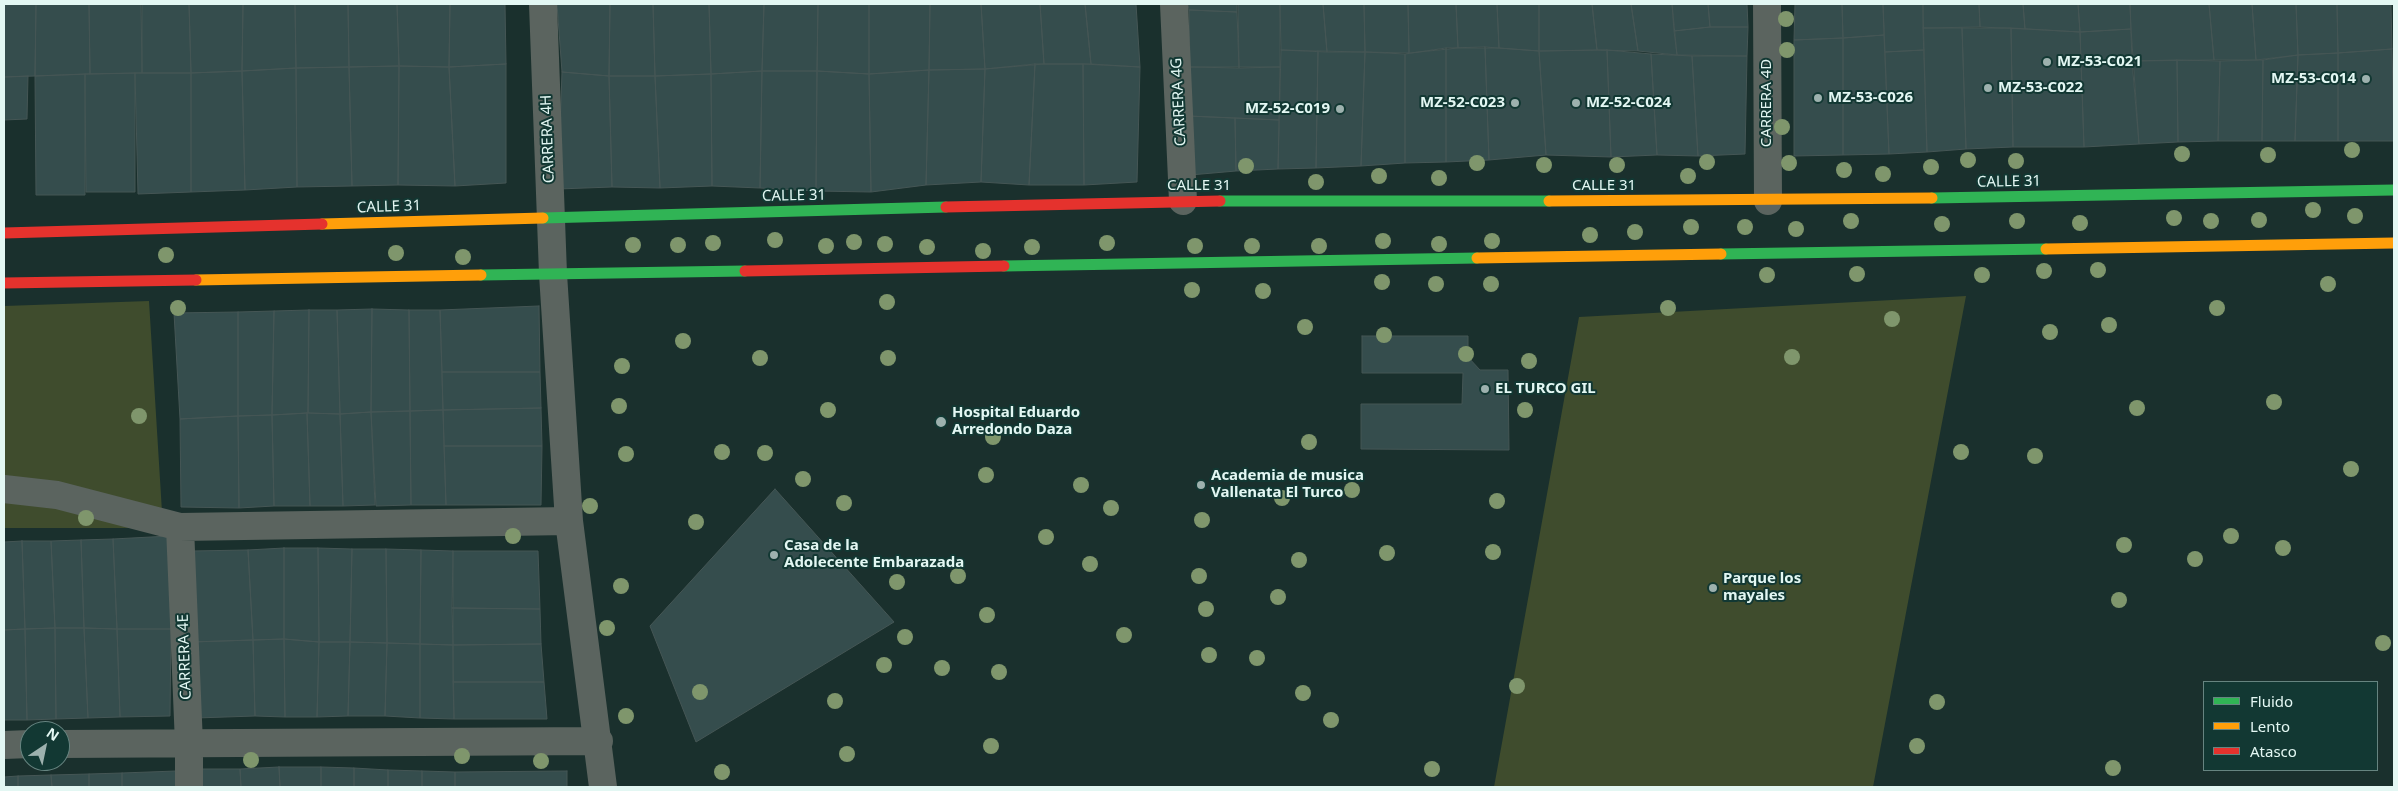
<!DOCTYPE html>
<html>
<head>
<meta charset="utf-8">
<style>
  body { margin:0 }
  #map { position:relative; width:2398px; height:791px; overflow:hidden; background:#1a302d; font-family:"Noto Sans",sans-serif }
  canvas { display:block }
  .frame { position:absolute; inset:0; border:5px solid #e3f7f3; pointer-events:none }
  .legend { position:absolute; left:2203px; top:681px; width:175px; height:90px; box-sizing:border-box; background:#123833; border:1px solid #668480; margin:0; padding:6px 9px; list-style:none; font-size:15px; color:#e3f7f3 }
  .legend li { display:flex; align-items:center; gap:10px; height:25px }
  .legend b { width:25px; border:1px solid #668480 }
  .north { position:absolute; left:20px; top:721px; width:50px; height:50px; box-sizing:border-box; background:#123833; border:1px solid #668480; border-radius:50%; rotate:34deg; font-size:14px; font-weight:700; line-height:20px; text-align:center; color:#e3f7f3 }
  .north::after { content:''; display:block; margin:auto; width:18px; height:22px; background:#9db1ae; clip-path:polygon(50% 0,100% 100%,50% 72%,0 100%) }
</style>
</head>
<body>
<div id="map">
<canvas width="2398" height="791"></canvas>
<div class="frame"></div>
<ul class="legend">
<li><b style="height:6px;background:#30b455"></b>Fluido</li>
<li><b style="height:6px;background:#ff9f0a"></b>Lento</li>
<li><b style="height:6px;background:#e5322d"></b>Atasco</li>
</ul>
<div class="north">N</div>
</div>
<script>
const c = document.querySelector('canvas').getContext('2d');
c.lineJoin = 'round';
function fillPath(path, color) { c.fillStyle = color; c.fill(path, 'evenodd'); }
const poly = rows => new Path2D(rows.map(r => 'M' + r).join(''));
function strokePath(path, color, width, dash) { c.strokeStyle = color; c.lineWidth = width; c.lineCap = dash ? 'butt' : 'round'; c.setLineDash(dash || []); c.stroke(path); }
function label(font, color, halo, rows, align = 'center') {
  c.font = font + ' "Noto Sans",sans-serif'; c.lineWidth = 4; c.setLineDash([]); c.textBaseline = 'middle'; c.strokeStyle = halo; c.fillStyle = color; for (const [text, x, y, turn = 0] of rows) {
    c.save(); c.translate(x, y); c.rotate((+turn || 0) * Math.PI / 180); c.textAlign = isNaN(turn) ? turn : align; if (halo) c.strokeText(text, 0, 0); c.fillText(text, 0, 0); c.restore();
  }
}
const green = poly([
  [1966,296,1873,787,1494,787,1579,317],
  [149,301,163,528,4,528,4,306]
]);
const building = poly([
  [4,4,36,4,35,76,4,77,4,4],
  [36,4,89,4,90,74,35,76,36,4],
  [89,4,141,4,142,73,90,74,89,4],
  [142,4,189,4,191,73,142,73,142,4],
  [189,4,243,4,242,71,191,73,189,4],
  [243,4,295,4,296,68,242,71,243,4],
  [295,4,348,4,349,67,296,68,295,4],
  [348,4,397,4,399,66,349,67,348,4],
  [397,4,450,4,449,67,399,66,397,4],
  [450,4,505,4,506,64,449,67,450,4],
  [557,4,610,4,609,76,562,72,557,4],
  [610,4,653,4,655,76,609,76,610,4],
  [653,4,709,4,711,74,655,76,653,4],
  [709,4,764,4,762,71,711,74,709,4],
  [764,4,818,4,817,71,762,71,764,4],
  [818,4,869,4,869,74,817,71,818,4],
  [869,4,930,4,929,70,869,74,869,4],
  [930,4,981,4,985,69,929,70,930,4],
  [981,4,1040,4,1044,64,985,69,981,4],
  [1040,4,1085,4,1091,64,1044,64,1040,4],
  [1085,4,1136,4,1140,67,1091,64,1085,4],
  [1188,4,1237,4,1237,12,1189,10,1188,4],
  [1238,4,1280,4,1280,67,1239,68,1238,4],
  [1280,4,1323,4,1327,52,1281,50,1280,4],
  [1323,4,1364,4,1365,52,1327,52,1323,4],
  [1364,4,1408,4,1409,53,1365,52,1364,4],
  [1408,4,1456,4,1458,48,1409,53,1408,4],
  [1456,4,1497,4,1499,48,1458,48,1456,4],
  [1497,4,1539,4,1539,51,1499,48,1497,4],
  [1539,4,1592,4,1597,50,1539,51,1539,4],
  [1592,4,1631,4,1638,51,1597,50,1592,4],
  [1631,4,1672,4,1677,55,1638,51,1631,4],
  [1672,4,1708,4,1710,27,1674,31,1672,4],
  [1708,4,1747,4,1748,27,1710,27,1708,4],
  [1795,4,1842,4,1843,38,1794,40,1795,4],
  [1842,4,1883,4,1884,35,1843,38,1842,4],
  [1883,4,1923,4,1924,50,1885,52,1883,4],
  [1923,4,1979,4,1980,27,1923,28,1923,4],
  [1979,4,2023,4,2025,29,1980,27,1979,4],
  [2023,4,2078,4,2080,32,2025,29,2023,4],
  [2078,4,2130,4,2131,29,2080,32,2078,4],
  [2130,4,2209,4,2214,60,2132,61,2130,4],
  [2209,4,2252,4,2256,60,2214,60,2209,4],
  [2252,4,2296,4,2298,55,2256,60,2252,4],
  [2296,4,2337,4,2338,53,2298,55,2296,4],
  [2337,4,2391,4,2392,49,2338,53,2337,4],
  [1189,10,1237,12,1239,68,1190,67,1189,10],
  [1710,27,1748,27,1747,56,1677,55,1674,31,1710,27],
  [1923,28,1962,28,1966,149,1927,152,1923,28],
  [1962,28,2011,28,2013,147,1966,149,1962,28],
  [2011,28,2080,32,2084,147,2013,147,2011,28],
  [2131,29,2139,144,2084,147,2080,32,2131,29],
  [1884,35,1889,154,1843,155,1843,38,1884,35],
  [1843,38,1843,155,1794,156,1794,40,1843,38],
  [1485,47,1539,51,1546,155,1489,160,1485,47],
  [1485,47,1489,160,1446,162,1446,48,1485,47],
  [1446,48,1446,162,1405,163,1405,54,1446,48],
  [2392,49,2394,141,2338,141,2338,53,2392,49],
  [1281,50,1318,51,1316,168,1278,169,1281,50],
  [1607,50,1651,54,1657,155,1611,157,1607,50],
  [1607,50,1611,157,1546,155,1539,51,1607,50],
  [1924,50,1927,152,1889,154,1885,52,1924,50],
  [1318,51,1365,52,1361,166,1316,168,1318,51],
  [1365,52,1405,54,1405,163,1361,166,1365,52],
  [2338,53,2338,141,2295,141,2298,55,2338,53],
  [1651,54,1692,56,1698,156,1657,155,1651,54],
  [2298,55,2295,141,2262,141,2263,60,2298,55],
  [1692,56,1747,56,1745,154,1698,156,1692,56],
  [2177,60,2220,61,2218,141,2178,142,2177,60],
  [2177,60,2178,142,2139,144,2132,61,2177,60],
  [2263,60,2262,141,2218,141,2220,61,2263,60],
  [506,64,506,183,455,186,449,67,506,64],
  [1035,64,1083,64,1084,185,1029,185,1035,64],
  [1035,64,1029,185,981,182,985,69,1035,64],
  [1083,64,1140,67,1137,182,1084,185,1083,64],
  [399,66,449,67,455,186,398,185,399,66],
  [399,66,398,185,352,186,349,67,399,66],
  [349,67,352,186,297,187,296,68,349,67],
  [1190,67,1280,67,1279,120,1188,116,1190,67],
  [296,68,297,187,245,190,242,71,296,68],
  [985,69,981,182,926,185,929,70,985,69],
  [929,70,926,185,871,192,869,74,929,70],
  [242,71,245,190,191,192,191,73,242,71],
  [762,71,817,71,816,191,760,188,762,71],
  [762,71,760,188,712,186,711,74,762,71],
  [817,71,869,74,871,192,816,191,817,71],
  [562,72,609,76,612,187,558,189,562,72],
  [135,73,191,73,191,192,138,194,135,73],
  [135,73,135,192,86,192,85,74,135,73],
  [85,74,85,195,36,195,35,76,85,74],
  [711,74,712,186,660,188,655,76,711,74],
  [28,76,27,119,4,120,4,77,28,76],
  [609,76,655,76,660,188,612,187,609,76],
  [1188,116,1235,118,1236,171,1190,175,1188,116],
  [1235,118,1279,120,1278,169,1236,171,1235,118],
  [539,306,540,372,442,372,440,310,539,306],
  [372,309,371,412,340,414,337,310,372,309],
  [372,309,409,310,410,411,371,412,372,309],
  [309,310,308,413,272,415,274,311,309,310],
  [309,310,337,310,340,414,308,413,309,310],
  [409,310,440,310,443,410,410,411,409,310],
  [274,311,272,415,238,416,238,312,274,311],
  [238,312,238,416,180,419,174,313,238,312],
  [1362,336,1468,336,1468,357,1480,370,1508,370,1509,450,1361,449,1361,404,1462,404,1463,373,1362,373,1362,336],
  [442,372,540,372,541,408,443,410,442,372],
  [541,408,542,446,444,446,443,410,541,408],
  [443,410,446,505,411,505,410,411,443,410],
  [410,411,411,505,376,506,371,412,410,411],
  [371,412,375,505,343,506,340,414,371,412],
  [307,413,310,506,274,506,272,415,307,413],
  [307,413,340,414,343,506,310,506,307,413],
  [272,415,274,506,239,508,238,416,272,415],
  [238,416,239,508,181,507,180,419,238,416],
  [444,446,542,446,541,505,446,505,444,446],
  [775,489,894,622,696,742,650,626,775,489],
  [170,536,171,629,117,629,113,539,170,536],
  [113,539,117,629,84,628,81,540,113,539],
  [81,540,84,628,55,628,51,541,81,540],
  [22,541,51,541,55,628,25,629,22,541],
  [22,541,25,629,4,630,4,542,22,541],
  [284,548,318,548,319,642,284,639,284,548],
  [284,548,284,639,253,640,248,550,284,548],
  [318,548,352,549,350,642,319,642,318,548],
  [352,549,386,549,387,643,350,642,352,549],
  [386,549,421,550,420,644,387,643,386,549],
  [248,550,253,640,191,642,192,551,248,550],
  [421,550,453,551,453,645,420,644,421,550],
  [453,551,538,551,540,609,452,608,453,551],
  [452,608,540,609,541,644,453,645,452,608],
  [55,628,84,628,88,718,56,719,55,628],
  [55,628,56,719,27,720,25,629,55,628],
  [84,628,117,629,120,717,88,718,84,628],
  [25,629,27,720,4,720,4,630,25,629],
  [117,629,171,629,170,716,120,717,117,629],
  [284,639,285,717,255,716,253,640,284,639],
  [284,639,319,642,317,717,285,717,284,639],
  [253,640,255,716,196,718,191,642,253,640],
  [319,642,350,642,348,716,317,717,319,642],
  [350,642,387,643,385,716,348,716,350,642],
  [387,643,420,644,420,718,385,716,387,643],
  [420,644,453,645,454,719,420,718,420,644],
  [541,644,544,682,453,682,453,645,541,644],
  [453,682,544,682,547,719,454,719,453,682],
  [279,767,280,787,241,787,240,769,279,767],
  [279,767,321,767,321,787,280,787,279,767],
  [321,767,354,768,354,787,321,787,321,767],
  [354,768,388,770,388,787,354,787,354,768],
  [201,769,240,769,241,787,202,787,201,769],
  [388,770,422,771,422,787,388,787,388,770],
  [176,771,176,787,122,787,122,773,176,771],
  [422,771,455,772,455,787,422,787,422,771],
  [567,771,567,787,455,787,455,772,567,771],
  [122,773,122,787,89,787,89,774,122,773],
  [89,774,89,787,52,787,51,775,89,774],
  [51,775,52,787,18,787,18,776,51,775],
  [18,776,18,787,4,787,4,777,18,776]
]);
const street = poly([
  [543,4,553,274,569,521,603,787],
  [1174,4,1183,201],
  [1767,4,1768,201],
  [4,489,57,495,180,527,569,521],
  [180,527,189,744,189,787],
  [60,744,599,741],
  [4,745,30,744]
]);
const fast = poly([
  [1932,198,2394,190],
  [1220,201,1549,201],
  [543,218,946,207],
  [1721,254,2046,249],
  [1004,266,1477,258],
  [481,275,745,271]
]);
const slow = poly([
  [1549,201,1932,198],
  [322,224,543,218],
  [2046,249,2394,243],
  [1477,258,1721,254],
  [196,280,481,275]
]);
const jam = poly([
  [946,207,1220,201],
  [4,233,322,224],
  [745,271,1004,266],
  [4,283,196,280]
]);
const trees = [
  [1786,19],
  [1787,50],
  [1782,127],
  [2352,150],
  [2182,154],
  [2268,155],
  [1968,160],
  [2016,161],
  [1707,162],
  [1477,163],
  [1789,163],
  [1544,165],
  [1617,165],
  [1246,166],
  [1931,167],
  [1844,170],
  [1883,174],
  [1379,176],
  [1688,176],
  [1439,178],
  [1316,182],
  [2313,210],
  [2355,216],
  [2174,218],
  [2259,220],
  [1851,221],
  [2017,221],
  [2211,221],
  [2080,223],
  [1942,224],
  [1691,227],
  [1745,227],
  [1796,229],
  [1635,232],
  [1590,235],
  [775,240],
  [1383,241],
  [1492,241],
  [854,242],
  [713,243],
  [1107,243],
  [885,244],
  [1439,244],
  [633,245],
  [678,245],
  [826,246],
  [1195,246],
  [1252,246],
  [1319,246],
  [927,247],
  [1032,247],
  [983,251],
  [396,253],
  [166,255],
  [463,257],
  [2098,270],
  [2044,271],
  [1857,274],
  [1767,275],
  [1982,275],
  [1382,282],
  [1436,284],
  [1491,284],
  [2328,284],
  [1192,290],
  [1263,291],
  [887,302],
  [178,308],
  [1668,308],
  [2217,308],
  [1892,319],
  [2109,325],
  [1305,327],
  [2050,332],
  [1384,335],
  [683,341],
  [1466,354],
  [1792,357],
  [760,358],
  [888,358],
  [1529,361],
  [622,366],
  [2274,402],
  [619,406],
  [2137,408],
  [828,410],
  [1525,410],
  [139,416],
  [993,437],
  [1309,442],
  [722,452],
  [1961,452],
  [765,453],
  [626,454],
  [2035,456],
  [2351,469],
  [986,475],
  [803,479],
  [1081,485],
  [1352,490],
  [1282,498],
  [1497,501],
  [844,503],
  [590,506],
  [1111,508],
  [86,518],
  [1202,520],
  [696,522],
  [513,536],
  [2231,536],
  [1046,537],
  [2124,545],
  [2283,548],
  [1493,552],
  [1387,553],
  [2195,559],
  [1299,560],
  [1090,564],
  [958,576],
  [1199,576],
  [897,582],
  [621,586],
  [1278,597],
  [2119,600],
  [1206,609],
  [987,615],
  [607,628],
  [1124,635],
  [905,637],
  [2383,643],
  [1209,655],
  [1257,658],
  [884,665],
  [942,668],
  [999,672],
  [1517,686],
  [700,692],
  [1303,693],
  [835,701],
  [1937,702],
  [626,716],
  [1331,720],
  [991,746],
  [1917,746],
  [847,754],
  [462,756],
  [251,760],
  [541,761],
  [2113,768],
  [1432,769],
  [722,772]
];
const markers = [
  [2047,62,5,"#9db1ae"],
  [2366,79,5,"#9db1ae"],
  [1988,88,5,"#9db1ae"],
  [1818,98,5,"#9db1ae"],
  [1515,103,5,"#9db1ae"],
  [1576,103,5,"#9db1ae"],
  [1340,109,5,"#9db1ae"],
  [1485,389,5,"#9db1ae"],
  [941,422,6,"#9db1ae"],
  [1201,485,5,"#9db1ae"],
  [774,555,5,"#9db1ae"],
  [1713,588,5,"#9db1ae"]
];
const poiNames = [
  ["MZ-53-C021",2057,62],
  ["MZ-53-C014",2356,79,"right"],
  ["MZ-53-C022",1998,88],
  ["MZ-53-C026",1828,98],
  ["MZ-52-C023",1505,103,"right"],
  ["MZ-52-C024",1586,103],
  ["MZ-52-C019",1330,109,"right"],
  ["EL TURCO GIL",1495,389],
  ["Hospital Eduardo",952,413],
  ["Arredondo Daza",952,430],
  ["Academia de musica",1211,476],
  ["Vallenata El Turco",1211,493],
  ["Casa de la",784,546],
  ["Adolecente Embarazada",784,563],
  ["Parque los",1723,579],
  ["mayales",1723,596]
];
const streetNames = [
  ["CARRERA 4G",1179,102,-93],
  ["CARRERA 4D",1767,103,-90],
  ["CARRERA 4H",548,139,-92],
  ["CALLE 31",2009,182,-1],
  ["CALLE 31",1199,186],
  ["CALLE 31",1604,186],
  ["CALLE 31",794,196,-1],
  ["CALLE 31",389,207,-2],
  ["CARRERA 4E",185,657,-92]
];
fillPath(green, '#3f4c2d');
fillPath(building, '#354d4d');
strokePath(building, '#455655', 1);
strokePath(street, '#5b645f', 28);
strokePath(fast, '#30b455', 11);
strokePath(slow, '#ff9f0a', 11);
strokePath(jam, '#e5322d', 11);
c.fillStyle = '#7f966c';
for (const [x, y] of trees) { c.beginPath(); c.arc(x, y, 8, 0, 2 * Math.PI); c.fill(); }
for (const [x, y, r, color] of markers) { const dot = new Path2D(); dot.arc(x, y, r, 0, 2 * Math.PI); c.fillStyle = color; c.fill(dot); strokePath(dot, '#123833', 2); }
label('bold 15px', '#e3f7f3', '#123833', poiNames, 'left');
label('15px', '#e3f7f3', '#123833', streetNames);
</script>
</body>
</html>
